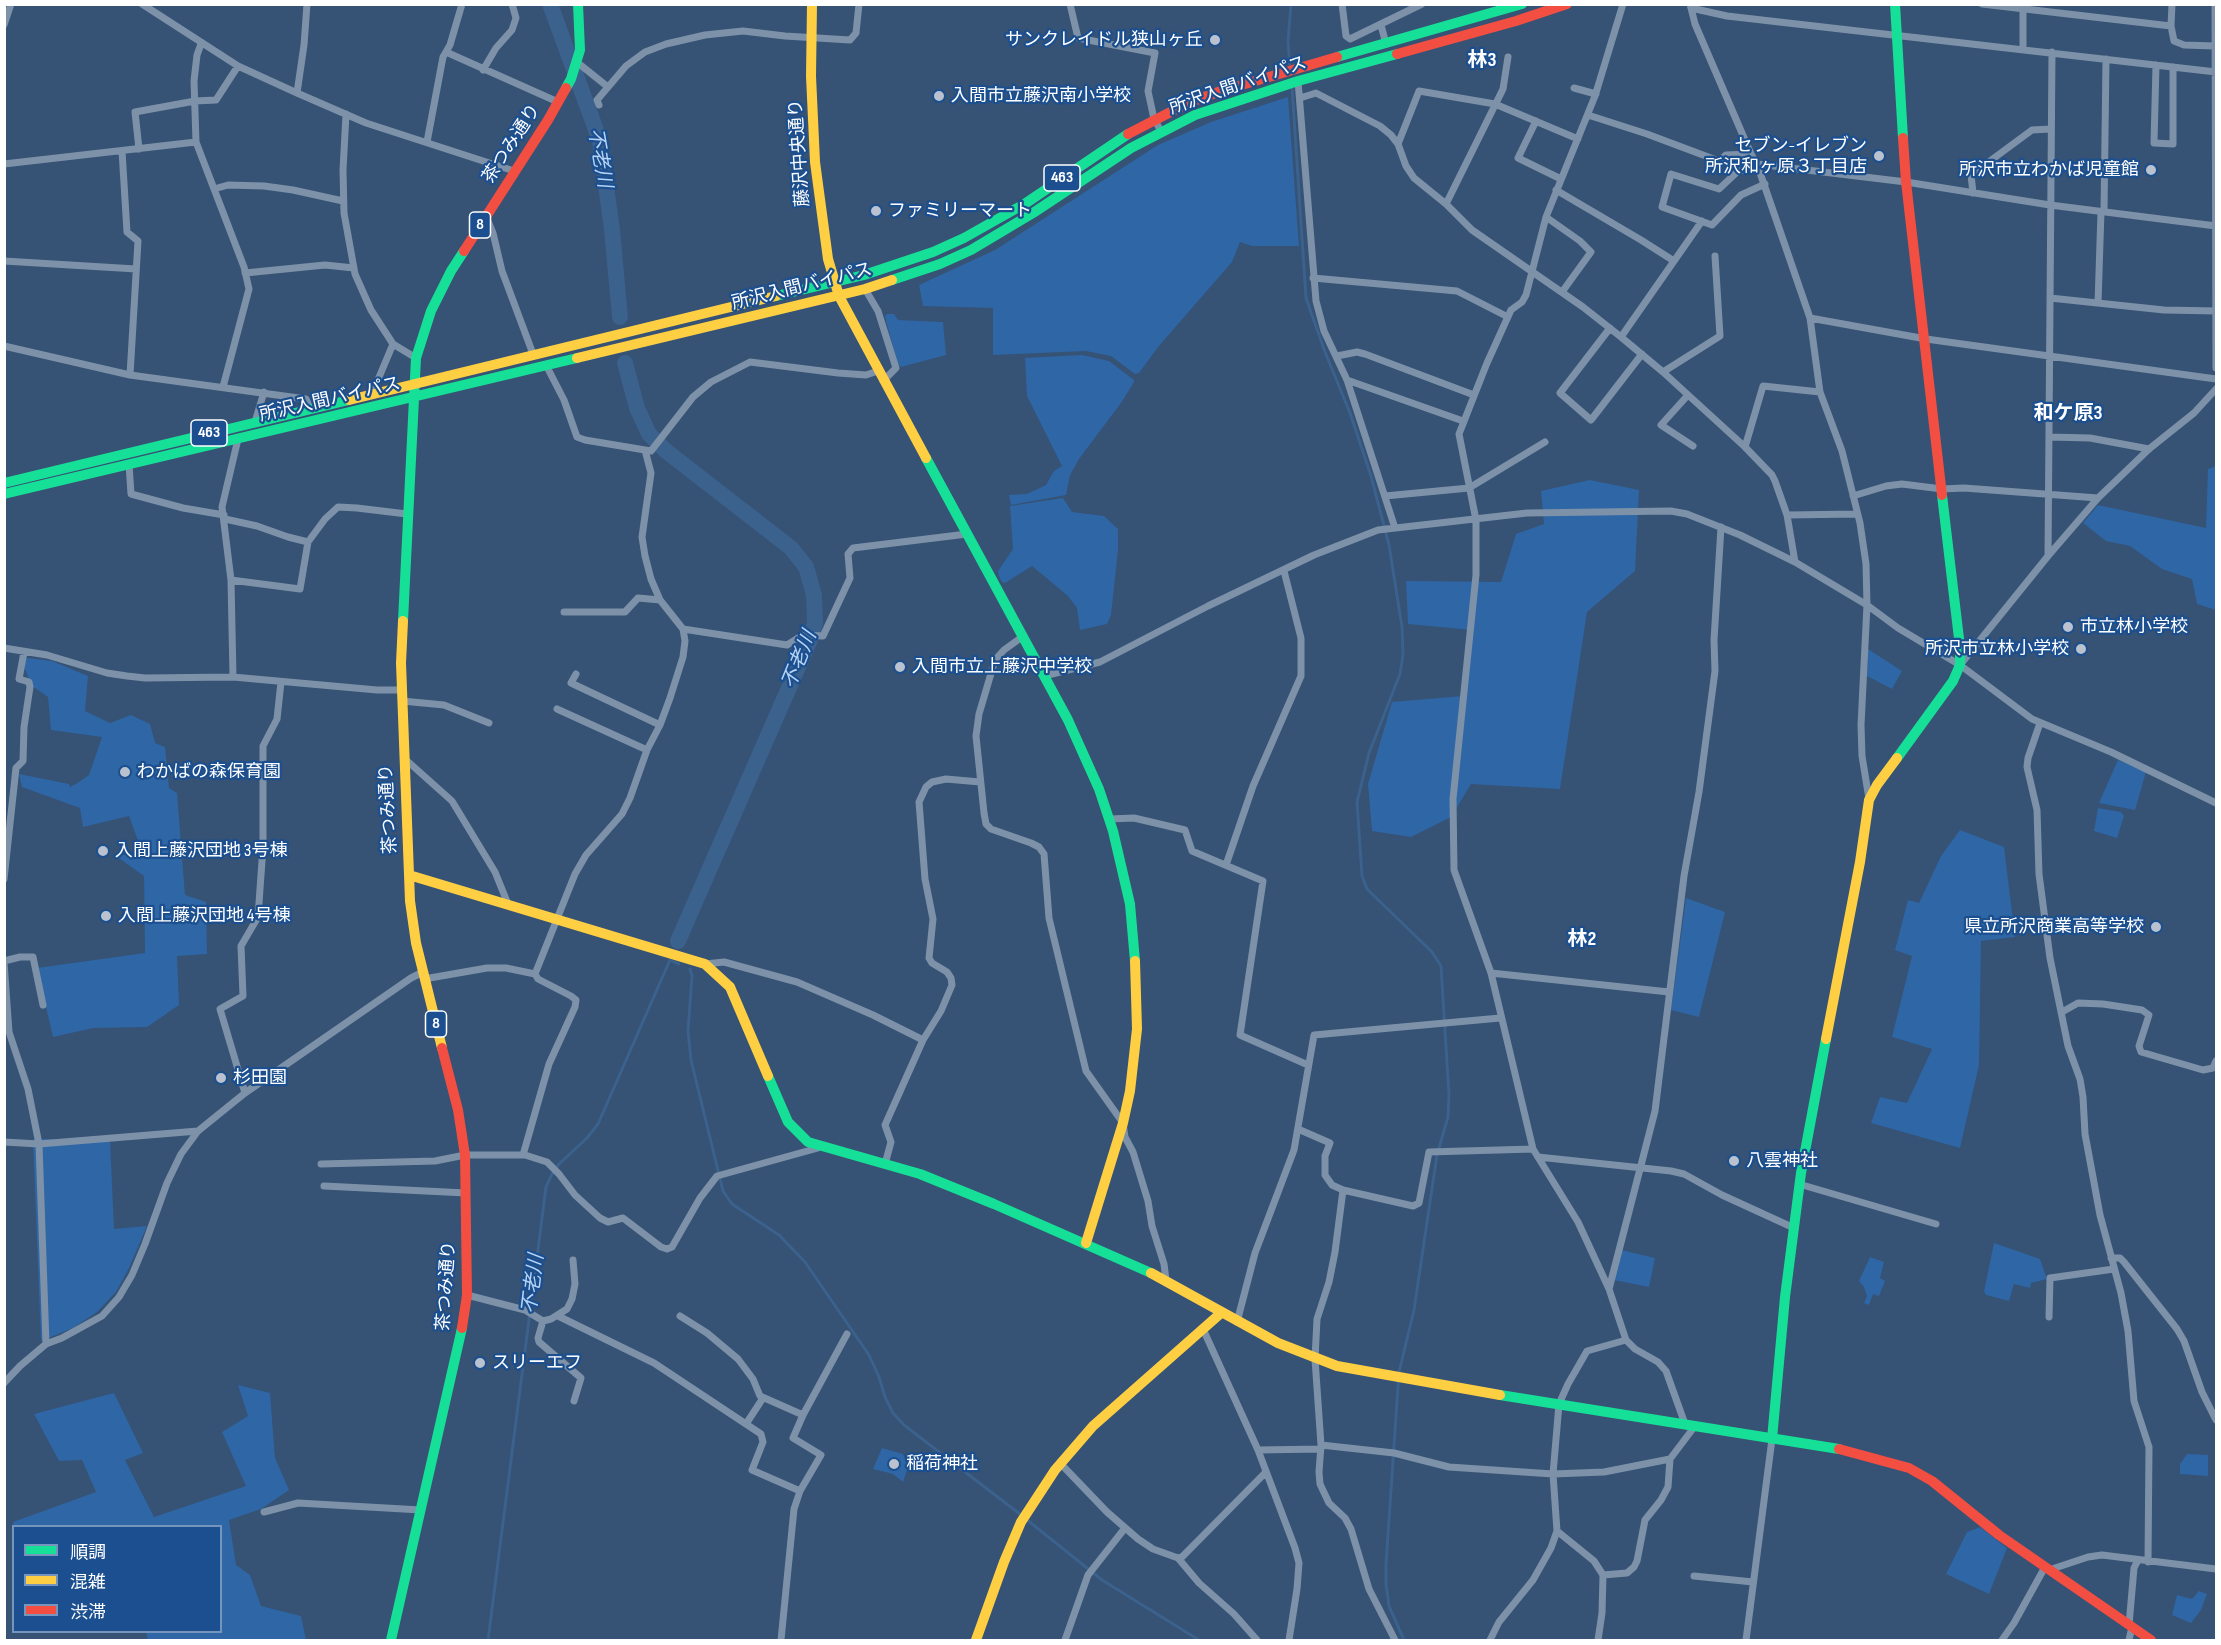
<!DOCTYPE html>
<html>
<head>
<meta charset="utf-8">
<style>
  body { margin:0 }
  #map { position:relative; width:2221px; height:1645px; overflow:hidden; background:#365274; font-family:"Sofia Sans Condensed","Noto Sans JP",sans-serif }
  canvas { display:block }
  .frame { position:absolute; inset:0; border:6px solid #fff; pointer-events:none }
  .legend { position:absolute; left:12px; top:1525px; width:210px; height:108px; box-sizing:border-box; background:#1b4f8f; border:2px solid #7695bc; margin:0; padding:8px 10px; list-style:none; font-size:18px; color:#fff }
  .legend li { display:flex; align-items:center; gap:12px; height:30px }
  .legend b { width:30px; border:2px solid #7695bc }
</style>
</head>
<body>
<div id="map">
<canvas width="2221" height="1645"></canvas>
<div class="frame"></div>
<ul class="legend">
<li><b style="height:8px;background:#16e098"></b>順調</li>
<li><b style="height:8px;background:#ffcf43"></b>混雑</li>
<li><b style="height:8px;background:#f24e42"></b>渋滞</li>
</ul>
</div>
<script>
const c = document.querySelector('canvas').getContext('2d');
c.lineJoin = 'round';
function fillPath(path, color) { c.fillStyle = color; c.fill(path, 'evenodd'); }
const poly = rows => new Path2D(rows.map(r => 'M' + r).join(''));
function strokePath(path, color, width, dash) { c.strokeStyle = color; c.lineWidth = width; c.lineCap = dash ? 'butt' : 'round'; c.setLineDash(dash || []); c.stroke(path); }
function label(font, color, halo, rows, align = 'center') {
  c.font = font + ' "Sofia Sans Condensed","Noto Sans JP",sans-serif'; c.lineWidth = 4.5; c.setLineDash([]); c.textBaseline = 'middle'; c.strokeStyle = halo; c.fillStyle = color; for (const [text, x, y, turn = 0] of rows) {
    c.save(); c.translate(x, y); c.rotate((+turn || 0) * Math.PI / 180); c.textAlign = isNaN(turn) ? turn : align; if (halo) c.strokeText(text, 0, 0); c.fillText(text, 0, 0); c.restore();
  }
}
const green = poly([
  [1288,97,1299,246,1252,246,1240,242,1232,262,1158,347,1139,373,1135,374,1111,356,1086,351,993,355,993,308,923,306,919,285,995,250,1158,145,1211,122],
  [887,314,894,314,898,320,943,322,946,355,901,367,898,364,886,321,885,316],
  [1082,355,1109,361,1134,380,1134,382,1121,403,1079,459,1070,475,1066,495,1011,505,1009,495,1027,494,1046,485,1054,471,1062,466,1027,396,1025,358],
  [2216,466,2216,610,2197,604,2192,579,2162,569,2130,546,2106,541,2083,523,2098,505,2206,528,2208,469],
  [1590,480,1639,490,1635,571,1587,612,1560,789,1471,784,1451,817,1411,837,1372,831,1368,784,1392,702,1463,696,1472,630,1408,624,1406,581,1501,582,1516,534,1544,524,1541,491],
  [1063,498,1072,512,1104,516,1118,529,1118,550,1111,615,1107,624,1080,630,1077,608,1068,596,1032,566,1005,583,1002,582,999,576,998,571,1013,549,1010,506],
  [1868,649,1902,671,1892,689,1867,676],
  [20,657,52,661,88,676,85,711,110,723,131,715,150,724,155,743,165,747,169,788,177,793,185,895,206,902,207,954,177,956,179,1005,147,1027,93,1028,53,1037,37,968,145,953,144,876,116,856,142,852,129,816,83,827,80,808,22,787,19,774,69,784,70,787,79,782,89,775,102,737,51,730,48,697,32,686],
  [2118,760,2146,772,2135,810,2099,803],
  [2098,808,2121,812,2124,816,2117,838,2094,831],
  [1960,830,2004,847,2015,937,1981,941,1979,1065,1960,1148,1871,1123,1880,1097,1907,1103,1932,1049,1892,1037,1912,956,1895,950,1908,900,1919,903,1941,856],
  [1686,898,1725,912,1699,1017,1671,1010],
  [33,1139,110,1139,114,1229,147,1226,129,1268,116,1292,97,1312,73,1328,41,1341],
  [1994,1243,2040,1259,2047,1279,2031,1283,2030,1288,2014,1284,2009,1301,1986,1295,1984,1291],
  [1621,1250,1655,1258,1649,1287,1614,1280],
  [1870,1257,1884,1262,1880,1278,1885,1281,1879,1296,1873,1294,1869,1305,1864,1303,1867,1296,1864,1287,1859,1281],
  [238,1385,270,1393,275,1458,289,1490,261,1509,229,1520,236,1565,250,1575,261,1606,301,1616,306,1640,148,1640,146,1632,220,1632,220,1526,14,1526,13,1522,96,1492,82,1460,59,1461,34,1414,114,1393,143,1453,125,1460,154,1517,246,1486,222,1432,248,1416],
  [882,1448,903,1454,908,1467,903,1482,893,1474,873,1469],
  [2187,1454,2208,1455,2208,1476,2180,1474,2180,1464],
  [1980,1527,2007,1548,1989,1594,1946,1574,1967,1532],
  [2199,1591,2207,1594,2201,1610,2191,1623,2172,1615,2177,1595,2192,1599]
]);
const stream = poly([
  [1290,68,1288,41,1291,4],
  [1292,87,1306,298,1325,352,1350,413,1371,476,1389,545,1402,627,1403,655,1400,674,1369,753,1357,802,1362,876,1367,889,1432,952,1441,966,1449,1095,1448,1117,1437,1155,1414,1310,1399,1372,1386,1564,1386,1584,1389,1606,1404,1640],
  [690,969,692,976,688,1031,691,1060,723,1191,732,1204,779,1235,805,1262,869,1355,879,1377,885,1397,893,1413,904,1425,1021,1515],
  [1026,1519,1102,1580,1199,1640],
  [488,1640,546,1187,552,1174,559,1164,587,1138,598,1124,670,960,679,964]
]);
const river = poly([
  [550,4,600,141,612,230,620,317],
  [625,363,637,408,649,434,666,451,791,548,806,567,814,595,815,623,809,642,678,941]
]);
const street = poly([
  [142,4,238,66,297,93,366,123,514,171],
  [1070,4,1078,38,1155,53,1148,91,1154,119,1161,131],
  [1342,4,1346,36,1350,39,1422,4],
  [1623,4,1595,96,1546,217,1526,295,1522,302,1511,310,1487,363,1459,434,1476,520,1476,575,1453,799,1454,870,1491,973,1533,1149,1578,1222,1609,1289,1626,1340,1635,1349,1658,1362,1666,1371,1685,1424],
  [1690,4,1695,24,1751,154,1757,164,1810,318,1820,392,1842,451,1860,523,1866,564,1867,605,1861,725,1862,756,1869,799],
  [1982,4,2171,26],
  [2172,4,2171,26,2174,41,2184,45,2215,46],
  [2215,4,2216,368],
  [1691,8,1727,16,2216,72],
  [4,25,11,4],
  [1381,25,1386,44],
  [201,44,197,55,194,81,196,142,244,267,249,289,223,387],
  [2023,49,2023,6],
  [446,52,558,102],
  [578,63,608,87],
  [2156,65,2154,143,2173,144,2173,67],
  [483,70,496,48,512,30,516,18,512,4],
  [1298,81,1316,301,1324,331,1347,380,1395,528],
  [1574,88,1596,94],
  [297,93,304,45,307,4],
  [1300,98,1316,93,1380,126,1391,135,1398,144,1406,166,1414,178,1446,204,1472,230,1583,307,1621,337,1663,372,1745,447,1772,475,1775,481,1787,515,1795,562],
  [599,105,597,100,626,66,645,52,666,44,705,35,743,31,785,36,850,40,856,33,859,4],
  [346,114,343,170,344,213,355,274,371,310,393,344,416,358],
  [1588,115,1647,134,1719,161,1726,155,1751,154],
  [1536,121,1518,158,1561,179],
  [427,142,443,57,450,45,462,4],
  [1398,144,1419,91,1495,104,1578,139],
  [139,149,135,112,195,101,216,100,238,66],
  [122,151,127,232,138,241,130,375],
  [4,164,196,142],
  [1765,184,1741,195,1712,225,1662,207,1671,174,1719,189,1736,173,1757,164,1906,182,2050,205,2216,226],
  [214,189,228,185,264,186,293,190,343,201],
  [1556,190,1641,240,1674,261],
  [1973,193,1971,175,2032,130,2051,129],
  [1446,204,1503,89,1508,57],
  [2104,212,2106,59],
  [486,216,493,233,502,271,533,354],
  [1546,217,1580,241,1591,252,1562,292],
  [4,261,136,269],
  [245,273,325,265,354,268],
  [1313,278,1457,291,1508,317],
  [865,289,878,311,896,368,883,381],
  [2050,298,2164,310,2216,311],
  [2098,303,2101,212],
  [1810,318,1926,339,2216,379],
  [1610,328,1560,393,1591,420,1642,354],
  [1621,337,1702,221],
  [4,346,130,375,306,399,311,410],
  [1337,356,1357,352,1365,354,1474,395],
  [546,365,564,400,577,437,585,440,651,451,693,397,711,382,750,362,838,373,866,375,878,371],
  [1663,372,1720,336,1715,256],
  [1347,380,1463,421],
  [372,394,393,344],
  [1688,395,1661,425,1693,446],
  [255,422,264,392],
  [2049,437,2090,438,2149,449],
  [1745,447,1763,386,1820,392],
  [129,464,131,494,183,508,224,515],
  [1385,496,1469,488,1545,442],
  [1853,496,1886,486,1902,484,1942,489,1964,488,2098,498],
  [1787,515,1857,514],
  [225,519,257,526,288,537,308,542],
  [2048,556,2052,52],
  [231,580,300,589,308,542,325,519,338,507,357,508,407,514],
  [564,612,625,612,638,598,660,600],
  [683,629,787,645,803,635,823,636,850,578,848,554,853,548,967,534],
  [1022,637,1004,650,995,660,979,714,976,736,984,813,986,824,991,829,1031,843,1039,847,1044,854,1049,918,1086,1071,1123,1123,1125,1137,1133,1152,1148,1201,1152,1226,1164,1264,1166,1280],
  [4,648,47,655,107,673,127,676,145,678,233,677,377,690,401,690],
  [1960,665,2048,556,2098,498,2149,449,2194,413,2216,389],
  [576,674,571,683,660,725],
  [1044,676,1100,662,1208,606,1314,555,1378,530,1527,513,1671,511,1687,514,1740,535,1795,562,1867,605,1898,628,1960,665,2032,719,2111,752,2216,803],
  [233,677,231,580,222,507,238,439],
  [402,701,444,705,489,723],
  [557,709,647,750],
  [2040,723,2028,758,2027,767,2037,810,2039,874,2050,958,2068,1046,2080,1079,2083,1097,2085,1134,2100,1215,2121,1293,2128,1331,2134,1401,2149,1447,2148,1562],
  [405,759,452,801,495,872,508,904],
  [1109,819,1134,818,1185,830,1192,851,1263,881,1240,1035,1308,1065],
  [1226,865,1253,786,1301,676,1301,638,1284,571],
  [4,879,16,768,23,761,24,727,30,687,29,682,19,679,24,652],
  [4,961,20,957,33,957,43,1005],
  [4,962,9,1032,28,1089,39,1144,46,1344],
  [705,964,724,962,797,982,873,1015,923,1040],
  [1491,973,1669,992],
  [535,974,575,874,586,855,622,814,630,798,647,750,660,725,670,698,683,657,685,641,683,629,660,600,651,579,645,556,642,537,651,473,645,450],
  [424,979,487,968,506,968,535,974,538,979,571,996,576,1000,575,1007,549,1064,523,1155],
  [2062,1012,2078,1003,2103,1004,2142,1010,2149,1015,2139,1046,2141,1052,2203,1070,2213,1068,2216,1061],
  [245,1093,220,1009,243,996,241,946,258,917,263,847,263,746,277,719,281,682],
  [1298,1129,1330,1143,1325,1156,1325,1175,1332,1185,1343,1190,1335,1252,1329,1282,1317,1319,1315,1359,1321,1445,1319,1472,1320,1484,1329,1503,1345,1518,1351,1529,1369,1589,1395,1640],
  [4,1142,39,1144,198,1131],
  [1538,1157,1671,1171,1684,1174,1722,1195,1794,1228],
  [321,1164,435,1161,465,1155,525,1155,547,1162,559,1174,575,1195,600,1218,608,1222,623,1218,661,1247,667,1249,672,1247,700,1198,717,1176,818,1148],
  [885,1164,891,1142,885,1125,923,1040,941,1011,952,985,951,978,947,972,932,963,929,958,933,919,925,879,919,802,926,787,932,782,946,779,980,782],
  [1799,1184,1936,1224],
  [324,1186,466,1193],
  [1343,1190,1413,1206,1419,1203,1429,1152,1533,1149],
  [2111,1258,2120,1258,2124,1262,2177,1329,2184,1341,2202,1392,2216,1420],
  [1609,1289,1655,1111,1684,876,1699,792,1715,671,1714,640,1721,527],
  [467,1295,525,1310,543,1321,551,1319,567,1309,572,1299,575,1284,573,1260],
  [558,1316,654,1363,761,1434,763,1442,752,1470,800,1491],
  [680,1316,707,1333,738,1359,753,1379,760,1396,803,1415,847,1334],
  [2049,1317,2050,1278,2114,1269],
  [543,1321,538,1338,539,1342,581,1378,574,1401],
  [1237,1322,1255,1253,1294,1150,1314,1035,1500,1018],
  [1203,1329,1258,1450,1295,1548,1299,1563,1297,1589,1289,1640],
  [4,1383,20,1366,46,1344,62,1338,102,1316,119,1297,132,1275,145,1244,167,1183,181,1154,198,1131,245,1093,411,978,423,972],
  [746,1424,763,1398],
  [1321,1445,1394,1453,1449,1467,1553,1474,1604,1472,1670,1459,1695,1426],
  [1258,1450,1321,1449],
  [1060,1463,1107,1512,1138,1539,1153,1549,1178,1558],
  [264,1512,298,1503,421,1510],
  [1557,1531,1594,1561,1603,1575,1602,1613,1598,1640],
  [2049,1570,2088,1557,2102,1555,2216,1569],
  [1603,1575,1627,1573,1634,1567,1637,1561,1645,1520,1661,1500,1668,1487,1670,1459],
  [1694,1576,1753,1582],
  [2129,1625,2134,1568,2138,1560],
  [781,1640,794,1509,800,1491,821,1455,793,1438,803,1415],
  [1065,1640,1088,1575,1125,1528],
  [1257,1640,1234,1614,1199,1583,1178,1558,1182,1557,1266,1472],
  [1490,1640,1499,1622,1533,1580,1551,1548,1557,1531,1553,1474,1559,1404,1568,1384,1587,1351,1626,1340],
  [1746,1640,1772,1439],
  [2002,1640,2014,1623,2045,1567],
  [2129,1640,2132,1627]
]);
const fast = poly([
  [1895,4,1903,138],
  [1337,57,1522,4],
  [566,88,571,79,580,50,578,4],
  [892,280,940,264,971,250,1033,213,1131,148,1195,115,1298,81,1397,54],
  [776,296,864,275,933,252,964,238,1026,203,1128,134],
  [926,458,1068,720,1099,789,1113,831,1130,904,1135,961],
  [4,483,349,400],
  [4,494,577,358],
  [403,621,416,358,431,311,451,271,464,251],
  [1897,758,1953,681,1960,665,1960,647,1942,495],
  [768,1076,788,1122,808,1142,920,1174,994,1204,1151,1273],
  [1500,1395,1839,1449],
  [1772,1439,1785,1297,1801,1173,1826,1039],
  [391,1640,462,1328]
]);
const slow = poly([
  [812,4,811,76,815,162,828,259,839,296,926,458],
  [577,358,865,289,892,280],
  [349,400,776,296],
  [403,621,401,663,410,901,416,943,442,1048],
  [409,875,705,964,730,987,768,1076],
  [1826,1039,1860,862,1869,800,1877,785,1897,758],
  [1086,1243,1123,1123,1130,1091,1137,1029,1135,961],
  [1151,1273,1278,1343,1337,1366,1500,1395],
  [976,1640,1004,1562,1021,1522,1055,1470,1093,1426,1221,1313]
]);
const jam = poly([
  [1397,54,1516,21,1567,4],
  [1128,134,1188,103,1221,91,1337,57],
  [1903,138,1906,182,1942,495],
  [464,251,548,120,566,88],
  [442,1048,458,1110,465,1155,467,1295,462,1328],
  [1839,1449,1909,1468,1932,1481,1999,1535,2151,1640]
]);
const markers = [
  [1215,40,6,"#b9c2ce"],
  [939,96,6,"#b9c2ce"],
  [1879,156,6,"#b9c2ce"],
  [2151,170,6,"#b9c2ce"],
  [876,211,6,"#b9c2ce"],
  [2068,627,6,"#b9c2ce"],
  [2081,649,6,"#b9c2ce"],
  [900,667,6,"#b9c2ce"],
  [125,772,6,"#b9c2ce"],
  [103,851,6,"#b9c2ce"],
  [106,916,6,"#b9c2ce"],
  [2156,927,6,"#b9c2ce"],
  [221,1078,6,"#b9c2ce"],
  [1734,1161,6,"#b9c2ce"],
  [480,1363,6,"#b9c2ce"],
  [894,1464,6,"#b9c2ce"]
];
const shields = [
  [1062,178,36],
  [480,225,21],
  [209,433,36],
  [436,1024,21]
];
const shieldNames = [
  ["463",1062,178],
  ["8",480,225],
  ["463",209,433],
  ["8",436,1024]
];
const poiNames = [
  ["サンクレイドル狭山ヶ丘",1203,40,"right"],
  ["入間市立藤沢南小学校",951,96],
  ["セブン-イレブン",1867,146,"right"],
  ["所沢和ヶ原３丁目店",1867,167,"right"],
  ["所沢市立わかば児童館",2139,170,"right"],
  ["ファミリーマート",888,211],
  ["市立林小学校",2080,627],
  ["所沢市立林小学校",2069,649,"right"],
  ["入間市立上藤沢中学校",912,667],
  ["わかばの森保育園",137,772],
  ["入間上藤沢団地 3号棟",115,851],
  ["入間上藤沢団地 4号棟",118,916],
  ["県立所沢商業高等学校",2144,927,"right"],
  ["杉田園",233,1078],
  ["八雲神社",1746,1161],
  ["スリーエフ",492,1363],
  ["稲荷神社",906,1464]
];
const streetNames = [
  ["所沢入間バイパス",1238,86,-19],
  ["茶つみ通り",512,144,-57],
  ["藤沢中央通り",800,153,-94],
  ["所沢入間バイパス",802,287,-14],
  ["所沢入間バイパス",330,400,-13],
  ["茶つみ通り",389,809,-93],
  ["茶つみ通り",447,1286,-86]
];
const neighbourhoodNames = [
  ["林3",1482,61],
  ["和ケ原3",2068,414],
  ["林2",1582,940]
];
const waterNames = [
  ["不老川",599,158,80],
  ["不老川",800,660,-68],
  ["不老川",534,1284,-83]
];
fillPath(green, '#2f66a5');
strokePath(stream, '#3b618d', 3);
strokePath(river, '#3b618d', 16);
strokePath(street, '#7d92a8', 7);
strokePath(fast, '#16e098', 10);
strokePath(slow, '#ffcf43', 10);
strokePath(jam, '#f24e42', 10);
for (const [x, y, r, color] of markers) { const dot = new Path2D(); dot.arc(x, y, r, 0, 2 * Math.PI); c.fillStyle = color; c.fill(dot); strokePath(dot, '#1b4f8f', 2); }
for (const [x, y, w] of shields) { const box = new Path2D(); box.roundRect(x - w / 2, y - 13, w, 26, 4.5); c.fillStyle = '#1b4f8f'; c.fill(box); strokePath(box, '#fff', 1.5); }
label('bold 16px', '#fff', null, shieldNames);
label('18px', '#fff', '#1b4f8f', poiNames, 'left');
label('18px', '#fff', '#1b4f8f', streetNames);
label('bold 20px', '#fff', '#1b4f8f', neighbourhoodNames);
label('italic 20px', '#b5d3f5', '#1b4f8f', waterNames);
</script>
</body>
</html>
